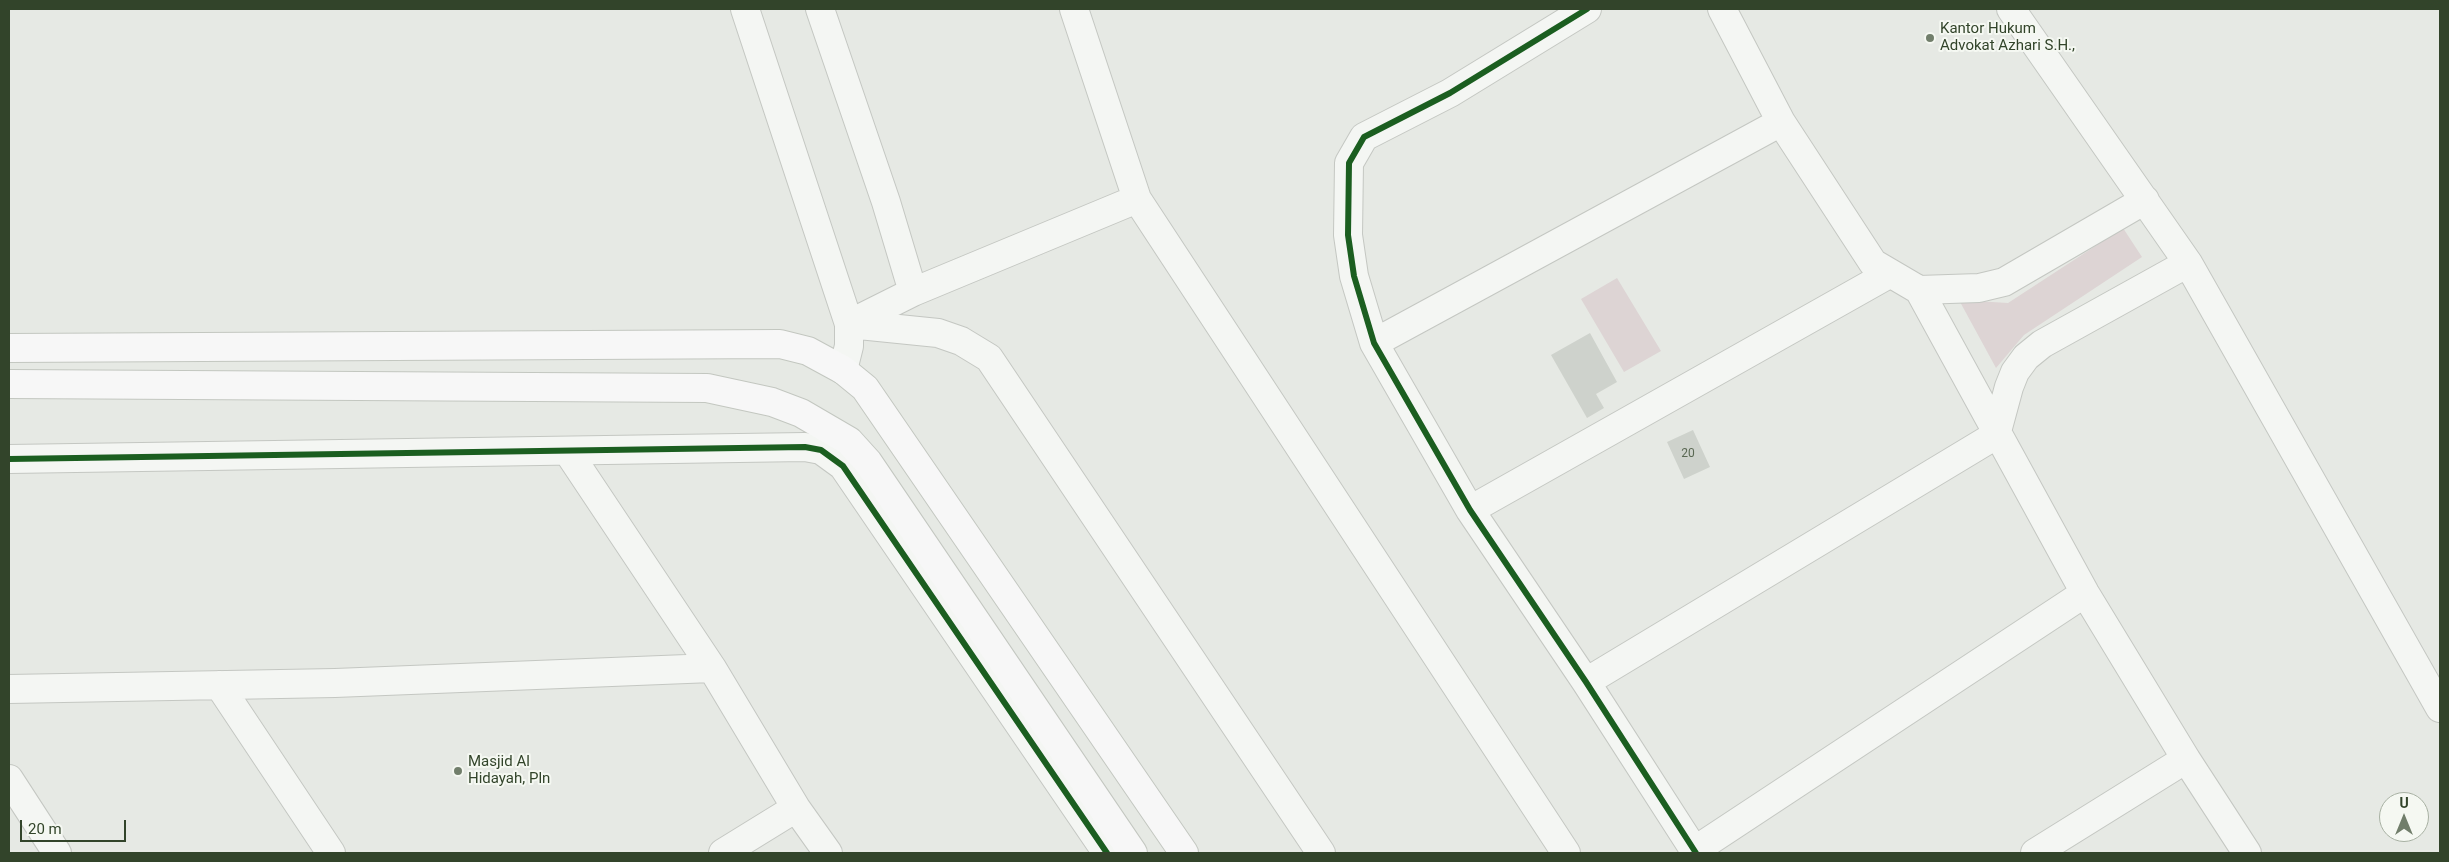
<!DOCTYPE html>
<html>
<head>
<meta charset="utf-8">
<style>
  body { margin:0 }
  #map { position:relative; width:2449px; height:862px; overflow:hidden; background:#e6e9e4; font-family:Roboto,sans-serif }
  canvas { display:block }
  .frame { position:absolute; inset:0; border:10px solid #32442a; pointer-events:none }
  .north { position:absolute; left:2379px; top:792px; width:50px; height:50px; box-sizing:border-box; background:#f5f8f2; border:1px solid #a7b0a2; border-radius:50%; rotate:0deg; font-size:14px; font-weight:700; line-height:20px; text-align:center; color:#32442a }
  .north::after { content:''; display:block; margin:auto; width:18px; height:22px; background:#717e6b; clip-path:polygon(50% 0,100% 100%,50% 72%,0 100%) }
  .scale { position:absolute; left:20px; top:820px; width:106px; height:22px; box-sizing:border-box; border:2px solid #32442a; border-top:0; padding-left:6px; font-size:15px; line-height:18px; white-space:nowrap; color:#32442a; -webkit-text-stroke:4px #f5f8f2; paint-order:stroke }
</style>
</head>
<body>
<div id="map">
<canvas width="2449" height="862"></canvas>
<div class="frame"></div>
<div class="north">U</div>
<div class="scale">20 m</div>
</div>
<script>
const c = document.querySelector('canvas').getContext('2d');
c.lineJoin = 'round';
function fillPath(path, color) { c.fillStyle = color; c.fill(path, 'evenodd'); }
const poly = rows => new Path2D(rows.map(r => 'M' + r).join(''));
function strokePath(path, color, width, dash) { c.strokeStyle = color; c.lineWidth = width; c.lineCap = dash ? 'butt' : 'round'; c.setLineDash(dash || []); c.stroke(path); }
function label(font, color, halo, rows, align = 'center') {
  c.font = font + ' Roboto,sans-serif'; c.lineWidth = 4; c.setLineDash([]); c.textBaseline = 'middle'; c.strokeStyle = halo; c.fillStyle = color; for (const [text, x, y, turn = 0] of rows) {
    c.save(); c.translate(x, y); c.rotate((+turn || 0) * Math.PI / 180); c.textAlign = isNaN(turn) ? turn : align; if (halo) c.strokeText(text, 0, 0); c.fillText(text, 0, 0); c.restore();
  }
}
const green = poly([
  [2123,228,2142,257,2024,335,1996,368,1959,300,2008,303],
  [1617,278,1661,351,1624,372,1581,299]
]);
const building = poly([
  [1590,333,1617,382,1596,394,1604,408,1587,418,1551,355],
  [1693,430,1710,467,1684,479,1667,442]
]);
const minor = poly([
  [745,9,849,324,849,346,843,370],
  [820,9,886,202,913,292,849,324],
  [1587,9,1450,93,1364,137,1349,163,1348,235,1354,276,1374,343,1470,510,1586,682,1696,853],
  [1722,9,1781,122,1873,263,1919,290,2085,593,2186,759,2247,853],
  [2011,9,2188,263,2440,708],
  [1137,199,1566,853],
  [1919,290,1979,288,2004,282,2145,200],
  [913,292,1137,199,1074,9],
  [849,324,938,333,961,341,989,358,1321,853],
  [1374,343,1781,122],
  [568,452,712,668,796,808,828,853],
  [9,459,805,447,821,450,843,466,1107,853],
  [1470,510,1889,274],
  [1586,682,1996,435,2009,387,2015,372,2026,357,2042,344,2188,263],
  [219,685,331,853],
  [9,689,335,683,712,668],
  [9,779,57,853],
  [1694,851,2085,593],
  [723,853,796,808],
  [2035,853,2186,759]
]);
const major = poly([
  [9,348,780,344,808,351,843,370,865,388,1184,853],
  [9,384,707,388,772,402,801,413,849,441,868,462,1133,853]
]);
const cycleway = poly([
  [1587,9,1450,93,1364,137,1349,163,1348,235,1354,276,1374,343,1470,510,1586,682,1696,853],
  [9,459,805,447,821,450,843,466,1107,853]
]);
const markers = [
  [1930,38,5,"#717e6b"],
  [458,771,5,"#717e6b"]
];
const numberNames = [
  ["20",1688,454]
];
const poiNames = [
  ["Kantor Hukum",1940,29],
  ["Advokat Azhari S.H.,",1940,46],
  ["Masjid Al",468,762],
  ["Hidayah, Pln",468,779]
];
fillPath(green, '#ddd4d4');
fillPath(building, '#ced2cc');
strokePath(minor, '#c4c7c2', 30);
strokePath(major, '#c3c7c0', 30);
strokePath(minor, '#f4f6f3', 28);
strokePath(major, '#f7f7f7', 28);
strokePath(cycleway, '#1b5e20', 6);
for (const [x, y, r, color] of markers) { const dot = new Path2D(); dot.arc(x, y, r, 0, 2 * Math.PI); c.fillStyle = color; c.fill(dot); strokePath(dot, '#f5f8f2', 2); }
label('12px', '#5a6853', null, numberNames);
label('15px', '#32442a', '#f5f8f2', poiNames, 'left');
</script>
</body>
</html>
